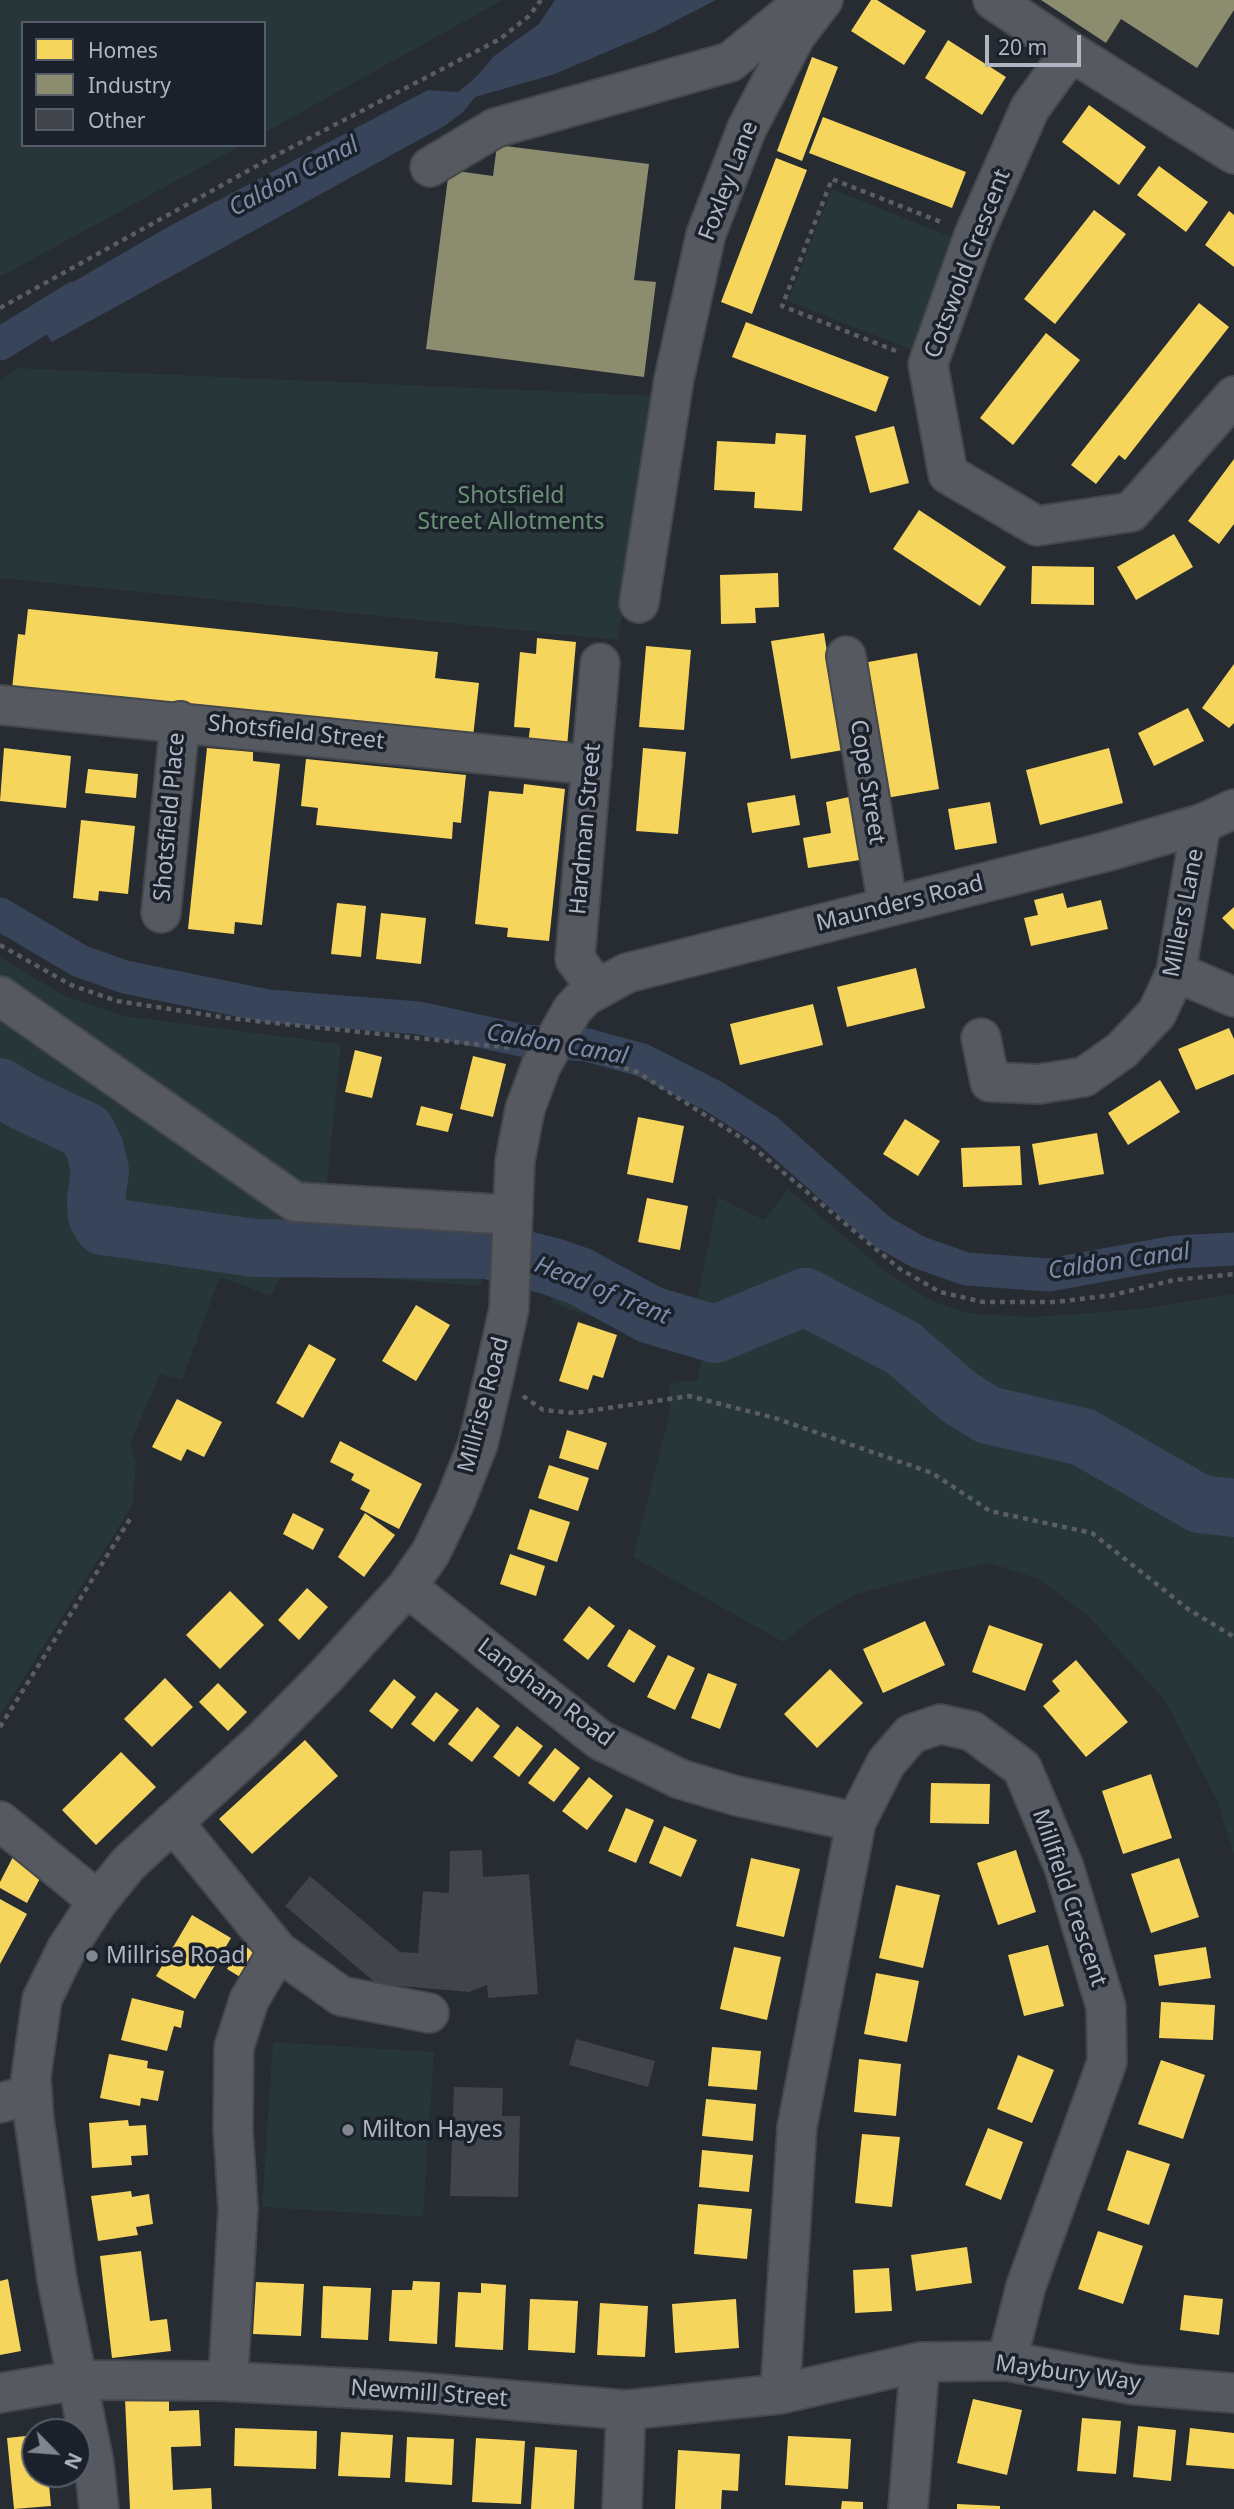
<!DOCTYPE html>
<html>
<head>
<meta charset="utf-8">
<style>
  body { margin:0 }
  #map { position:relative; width:1234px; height:2509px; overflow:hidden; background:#272b32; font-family:"Noto Sans",sans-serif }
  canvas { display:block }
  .legend { position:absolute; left:21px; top:21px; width:245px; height:126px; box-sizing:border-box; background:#1b212b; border:2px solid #575d68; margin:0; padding:9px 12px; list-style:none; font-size:21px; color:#b0b7c3 }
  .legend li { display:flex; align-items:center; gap:14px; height:35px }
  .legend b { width:35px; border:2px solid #575d68 }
  .north { position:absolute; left:21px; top:2418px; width:70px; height:70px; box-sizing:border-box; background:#1b212b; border:2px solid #575d68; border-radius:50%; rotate:115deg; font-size:19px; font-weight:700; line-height:28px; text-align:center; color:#b0b7c3 }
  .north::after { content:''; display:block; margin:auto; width:24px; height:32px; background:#808690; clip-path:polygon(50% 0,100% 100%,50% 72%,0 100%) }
  .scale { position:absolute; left:985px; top:35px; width:96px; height:32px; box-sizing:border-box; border:4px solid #b0b7c3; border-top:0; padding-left:9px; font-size:21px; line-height:24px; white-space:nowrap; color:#b0b7c3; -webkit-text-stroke:5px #1b212b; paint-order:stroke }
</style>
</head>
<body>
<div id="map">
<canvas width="1234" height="2509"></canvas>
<ul class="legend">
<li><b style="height:19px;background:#f6d55c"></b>Homes</li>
<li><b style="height:19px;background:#8c8c6e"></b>Industry</li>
<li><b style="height:19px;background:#41444a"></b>Other</li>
</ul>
<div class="north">N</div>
<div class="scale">20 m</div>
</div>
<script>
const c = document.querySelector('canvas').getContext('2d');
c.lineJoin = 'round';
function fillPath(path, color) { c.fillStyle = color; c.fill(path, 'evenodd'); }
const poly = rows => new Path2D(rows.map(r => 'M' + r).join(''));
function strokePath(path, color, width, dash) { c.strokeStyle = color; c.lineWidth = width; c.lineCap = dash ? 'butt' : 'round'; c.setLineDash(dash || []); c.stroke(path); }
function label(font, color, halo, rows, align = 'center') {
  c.font = font + ' "Noto Sans",sans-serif'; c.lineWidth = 7; c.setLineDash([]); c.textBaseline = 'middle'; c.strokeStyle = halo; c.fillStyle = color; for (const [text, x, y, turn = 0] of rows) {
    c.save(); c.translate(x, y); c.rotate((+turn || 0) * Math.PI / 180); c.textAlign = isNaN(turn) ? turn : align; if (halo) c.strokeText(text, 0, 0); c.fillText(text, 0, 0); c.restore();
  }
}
const green = poly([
  [0,0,503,0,264,133,264,23,23,23,23,145,242,145,0,277],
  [832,189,956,239,912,350,788,301],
  [18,368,660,396,618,640,0,578,0,381],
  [0,957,63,995,124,1016,341,1044,326,1192,290,1184,0,982],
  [0,1017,281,1218,337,1233,489,1232,481,1286,283,1271,271,1296,220,1277,182,1380,160,1374,130,1444,136,1462,133,1504,0,1716],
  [788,1189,885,1271,932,1301,966,1313,1031,1317,1142,1309,1234,1294,1234,1855,1217,1801,1166,1702,1088,1616,1039,1579,989,1563,924,1576,854,1595,816,1617,783,1642,633,1557,670,1412,670,1384,698,1380,702,1355,552,1303,556,1252,696,1306,718,1197,764,1220],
  [273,2042,434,2052,423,2217,262,2207]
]);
const water = poly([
  [555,0,716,0,654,32,552,75,475,97,463,112,446,125,52,342,28,308,175,223,428,90,458,92,476,77,494,56,539,24]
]);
const homes = poly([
  [871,0,877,0,926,31,904,65,851,31],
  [948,40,1006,77,982,115,925,78],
  [812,57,838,67,802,161,777,151],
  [1089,105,1146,147,1119,185,1062,142],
  [823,117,966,172,952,208,809,153],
  [776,158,807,170,752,314,721,302],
  [1159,166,1208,202,1186,232,1137,195],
  [1094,210,1126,234,1055,324,1024,299],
  [1229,211,1234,215,1234,267,1205,245],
  [1199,303,1229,327,1125,460,1119,455,1096,484,1071,465],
  [746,322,889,377,876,412,732,357],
  [1046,333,1080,360,1013,445,980,418],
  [894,426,909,483,870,493,855,436],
  [776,433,806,435,802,511,754,508,755,492,714,490,717,441,775,444],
  [1234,459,1234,524,1219,544,1188,521],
  [919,510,1006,567,980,606,893,549],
  [1174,534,1193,567,1136,600,1117,567],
  [1032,566,1094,567,1094,605,1031,604],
  [778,573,779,607,755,608,756,623,721,624,720,575],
  [28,609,438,652,435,678,479,683,473,737,12,689,18,634,25,635],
  [824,633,843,750,791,759,771,641],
  [537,638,576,642,567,747,528,744,530,728,514,727,520,652,536,654],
  [646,646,691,650,684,730,639,727],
  [917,653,939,789,886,798,863,663],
  [1234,664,1234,723,1229,728,1202,708],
  [1188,708,1204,741,1154,766,1138,733],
  [4,748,71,756,66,808,0,801],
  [207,748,253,752,253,761,280,764,262,925,235,922,234,934,188,929],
  [643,748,686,752,678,834,636,831],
  [1109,748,1123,803,1040,825,1026,770],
  [306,759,466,775,461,823,453,822,452,839,316,825,318,808,301,806],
  [88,769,138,774,136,798,85,793],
  [524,784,565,789,549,941,507,937,508,928,475,924,489,791,523,794],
  [795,795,800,825,752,833,747,803],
  [849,797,860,860,808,868,803,838,831,833,826,802],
  [990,802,997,843,955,850,948,809],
  [81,820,135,826,128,894,99,891,98,901,73,898],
  [1063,893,1067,908,1101,900,1108,929,1031,946,1024,918,1038,915,1034,900],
  [337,903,366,906,361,957,331,954],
  [1234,907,1234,930,1222,918],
  [381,913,426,918,421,964,376,959],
  [916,968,925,1008,847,1027,837,987],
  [813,1004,823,1045,740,1065,730,1024],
  [1229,1028,1234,1039,1234,1074,1196,1090,1178,1049],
  [355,1050,382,1057,372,1098,345,1092],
  [473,1056,506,1064,493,1117,460,1109],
  [1160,1080,1180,1112,1128,1145,1108,1113],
  [421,1106,453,1114,448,1132,416,1125],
  [638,1117,684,1126,673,1183,627,1174],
  [905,1119,940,1141,918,1176,883,1154],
  [1097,1133,1104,1174,1039,1185,1032,1144],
  [1020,1146,1022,1185,963,1187,961,1148],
  [647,1198,688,1206,680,1250,638,1242],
  [416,1305,450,1325,416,1381,382,1361],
  [578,1322,617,1335,603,1378,593,1375,588,1390,559,1381],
  [309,1344,336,1359,303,1418,276,1403],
  [177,1399,222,1422,204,1457,187,1449,181,1461,152,1447],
  [567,1430,607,1443,598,1470,559,1458],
  [340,1441,422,1484,399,1529,360,1509,370,1490,351,1480,354,1474,330,1462],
  [549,1465,589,1478,578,1511,538,1498],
  [530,1509,570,1522,557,1562,517,1549],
  [293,1513,324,1529,313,1550,283,1534],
  [365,1513,395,1535,364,1577,338,1557],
  [510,1554,545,1566,536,1596,500,1584],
  [307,1588,328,1607,299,1640,278,1620],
  [230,1591,264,1625,220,1669,186,1635],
  [589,1606,615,1626,588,1660,563,1640],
  [925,1621,945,1665,883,1693,863,1649],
  [989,1625,1043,1644,1025,1691,972,1672],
  [629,1629,656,1646,634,1683,607,1666],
  [668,1655,695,1668,675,1710,647,1697],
  [1076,1660,1128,1722,1086,1757,1043,1706,1060,1691,1052,1681],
  [830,1669,863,1703,817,1748,784,1714],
  [708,1673,737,1684,720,1729,691,1718],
  [165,1678,193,1707,152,1747,124,1719],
  [394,1679,416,1697,392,1729,369,1711],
  [218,1683,247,1712,228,1731,199,1702],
  [436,1692,459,1710,434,1742,411,1724],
  [477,1707,500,1726,472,1762,448,1744],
  [517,1726,543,1746,519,1777,493,1757],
  [305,1740,338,1776,252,1854,219,1819],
  [555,1748,580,1768,554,1802,528,1783],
  [121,1752,156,1787,96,1845,62,1810],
  [1151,1774,1172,1838,1123,1854,1102,1791],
  [589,1777,613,1796,587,1830,562,1811],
  [931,1783,990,1784,989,1824,930,1823],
  [626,1808,654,1820,636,1863,608,1851],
  [664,1826,697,1840,681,1877,649,1863],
  [1016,1850,1036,1912,998,1925,977,1863],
  [15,1853,45,1869,27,1903,0,1888,0,1882],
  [751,1858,800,1869,784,1937,736,1926],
  [1179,1858,1199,1917,1151,1933,1131,1874],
  [896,1885,940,1895,923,1968,879,1958],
  [0,1899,27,1914,0,1964],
  [192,1915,231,1938,195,1999,156,1976],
  [241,1944,265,1958,250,1983,227,1969],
  [1048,1945,1064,2006,1024,2016,1008,1955],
  [734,1947,781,1957,767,2020,720,2009],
  [1206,1947,1211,1978,1159,1986,1154,1955],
  [876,1973,919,1981,907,2042,864,2034],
  [132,1998,184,2011,181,2028,174,2026,167,2051,121,2040],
  [1161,2002,1215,2005,1213,2040,1159,2038],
  [712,2047,761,2051,757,2090,708,2086],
  [109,2054,148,2061,147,2068,164,2071,158,2101,141,2098,140,2106,100,2098],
  [1018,2055,1054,2070,1032,2123,997,2109],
  [859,2059,901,2064,896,2116,854,2112],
  [1161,2060,1205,2075,1183,2139,1138,2124],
  [706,2099,756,2104,753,2141,702,2136],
  [128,2120,129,2126,146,2125,148,2155,131,2156,132,2165,92,2168,89,2123],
  [988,2128,1023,2142,1001,2200,965,2185],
  [862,2134,900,2137,892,2207,855,2203],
  [702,2150,753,2155,749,2192,699,2187],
  [1127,2150,1170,2164,1149,2225,1107,2210],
  [131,2191,132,2197,149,2194,153,2224,136,2227,138,2235,98,2241,91,2196],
  [698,2204,752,2209,747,2259,694,2254],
  [1098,2231,1143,2246,1123,2304,1078,2289],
  [967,2247,972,2283,916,2291,911,2255],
  [141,2251,150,2321,167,2319,171,2351,112,2358,100,2256],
  [889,2268,892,2311,855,2313,853,2270],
  [8,2279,21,2351,0,2355,0,2281],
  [413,2281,440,2282,437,2344,389,2341,392,2290,412,2290],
  [256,2282,304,2284,301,2336,253,2334],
  [481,2283,506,2285,503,2350,455,2347,458,2292,481,2293],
  [323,2286,371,2288,368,2340,321,2338],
  [1184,2295,1223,2299,1219,2335,1180,2330],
  [530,2299,578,2301,575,2353,528,2350],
  [736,2299,739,2348,675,2353,672,2304],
  [600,2303,648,2306,645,2357,597,2355],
  [169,2397,169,2411,199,2410,201,2446,171,2447,173,2490,211,2488,212,2509,130,2509,125,2399],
  [973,2399,1022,2410,1007,2475,957,2463],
  [1082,2418,1121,2421,1116,2474,1077,2471],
  [1138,2426,1176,2430,1171,2481,1133,2477],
  [235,2428,317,2431,316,2469,234,2466],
  [1190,2428,1234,2433,1234,2469,1186,2465],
  [341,2432,393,2435,390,2478,338,2476],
  [35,2435,35,2474,48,2474,51,2506,14,2509,7,2438],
  [788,2436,851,2439,848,2489,785,2485],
  [407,2437,454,2439,452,2485,405,2482],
  [476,2438,525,2441,521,2504,472,2502],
  [535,2447,577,2450,574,2509,531,2509],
  [678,2450,740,2454,738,2491,722,2490,721,2509,675,2509],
  [842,2501,863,2502,863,2509,841,2509],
  [957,2504,1000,2506,1000,2509,957,2509]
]);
const industry = poly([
  [1041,0,1234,0,1234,10,1197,68,1121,19,1106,43],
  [497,145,649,164,634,280,656,282,644,377,426,349,449,170,493,176]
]);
const canal = poly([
  [0,344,75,298],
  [0,914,80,961,125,977,268,1006,419,1018,525,1041,587,1045,642,1060,713,1096,768,1131,881,1231,918,1252,966,1269,1049,1275,1175,1252,1234,1249]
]);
const river = poly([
  [0,1087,24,1102,86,1131,95,1149,100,1171,96,1200,97,1216,103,1226,254,1248,487,1250,550,1266,579,1276,651,1315,715,1334,805,1297,903,1348,959,1397,988,1415,1083,1437,1200,1504,1234,1508]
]);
const building = poly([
  [482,1850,483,1877,529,1874,538,1994,488,1998,487,1985,469,1992,377,1984,285,1906,310,1876,400,1952,418,1953,423,1891,449,1893,450,1851],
  [576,2039,655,2061,648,2087,569,2065],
  [454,2087,503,2088,502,2116,520,2116,518,2197,450,2196]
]);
const path = poly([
  [0,308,271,158,500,39,529,16,541,0],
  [896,351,782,306,832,179,941,222],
  [0,945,71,985,117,1001,228,1018,512,1048],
  [586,1056,637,1072,743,1139,900,1269,940,1292,983,1302,1056,1302,1113,1295,1174,1280,1234,1274],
  [523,1396,543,1410,575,1413,689,1396,775,1418,932,1473,990,1511,1092,1533,1188,1609,1234,1637],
  [0,1727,130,1519]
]);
const minor = poly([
  [993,0,1071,52,1234,154],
  [1071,52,1030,108,974,235,928,364,948,474,1037,526,1131,512,1234,396],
  [430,167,495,128,730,62,806,0],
  [639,603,674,379,706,234,747,128,796,35,823,0],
  [846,656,888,907],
  [0,705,592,765],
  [161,913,180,721],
  [1176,972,1234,997],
  [597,988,575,959,600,663],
  [0,996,295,1202,513,1215],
  [572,1010,585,996,627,973,1105,852,1201,824,1234,809],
  [981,1038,990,1082,1039,1084,1084,1077,1122,1050,1157,1013,1176,972,1201,824],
  [407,1587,600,1740,680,1779,737,1796,856,1822],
  [0,1821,98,1901],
  [173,1822,278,1951,341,1996,429,2013],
  [0,2103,32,2094],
  [228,2381,238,2209,233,2128,234,2047,249,2000,278,1951],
  [0,2393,77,2380,219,2381,405,2391,626,2410,780,2394,920,2362,1007,2361,1135,2385,1234,2393],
  [780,2394,797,2127,856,1822,886,1763,911,1734,940,1724,972,1731,1022,1768,1064,1867,1106,2007,1107,2062,1026,2286,1007,2361],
  [99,2509,94,2463,57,2280,34,2119,31,2077,42,1999,67,1948,98,1901,129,1863,262,1741,324,1678,407,1587,431,1552,455,1502,478,1444,494,1376,509,1309,515,1161,525,1109,541,1066],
  [622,2509,626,2410],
  [908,2509,920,2362]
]);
const minorBridge = poly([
  [541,1066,572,1010]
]);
const markers = [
  [92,1956,7,"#808690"],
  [348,2130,7,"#808690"]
];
const streetNames = [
  ["Foxley Lane",729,181,-69],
  ["Cotswold Crescent",968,264,-69],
  ["Shotsfield Street",296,733,6],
  ["Cope Street",867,782,81],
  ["Shotsfield Place",170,817,-85],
  ["Hardman Street",586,829,-85],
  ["Maunders Road",900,904,-14],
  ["Millers Lane",1184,913,-79],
  ["Millrise Road",484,1405,-75],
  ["Langham Road",545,1693,37],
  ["Millfield Crescent",1069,1898,71],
  ["Maybury Way",1068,2374,8],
  ["Newmill Street",429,2394,4]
];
const parkNames = [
  ["Shotsfield",511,496],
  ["Street Allotments",511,522]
];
const poiNames = [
  ["Millrise Road",106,1956],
  ["Milton Hayes",362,2130]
];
const waterNames = [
  ["Caldon Canal",294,177,-28],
  ["Caldon Canal",557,1045,10],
  ["Caldon Canal",1119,1262,-8],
  ["Head of Trent",602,1291,22]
];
fillPath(green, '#273638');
fillPath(water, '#37445a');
fillPath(homes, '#f6d55c');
fillPath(industry, '#8c8c6e');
strokePath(canal, '#37445a', 33);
strokePath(river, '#37445a', 58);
fillPath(building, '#41444a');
strokePath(minor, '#44474c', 42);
strokePath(path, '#5a5e64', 4.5, [5, 5]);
strokePath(minor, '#565960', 38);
strokePath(minorBridge, '#44474c', 42, []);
strokePath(minorBridge, '#565960', 38);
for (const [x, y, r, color] of markers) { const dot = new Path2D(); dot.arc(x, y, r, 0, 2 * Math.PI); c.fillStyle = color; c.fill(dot); strokePath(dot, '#1b212b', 2.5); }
label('23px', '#b0b7c3', '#1b212b', streetNames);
label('23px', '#6a9175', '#1b212b', parkNames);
label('23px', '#b0b7c3', '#1b212b', poiNames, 'left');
label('italic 24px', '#7b8ca9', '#1b212b', waterNames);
</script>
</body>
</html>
